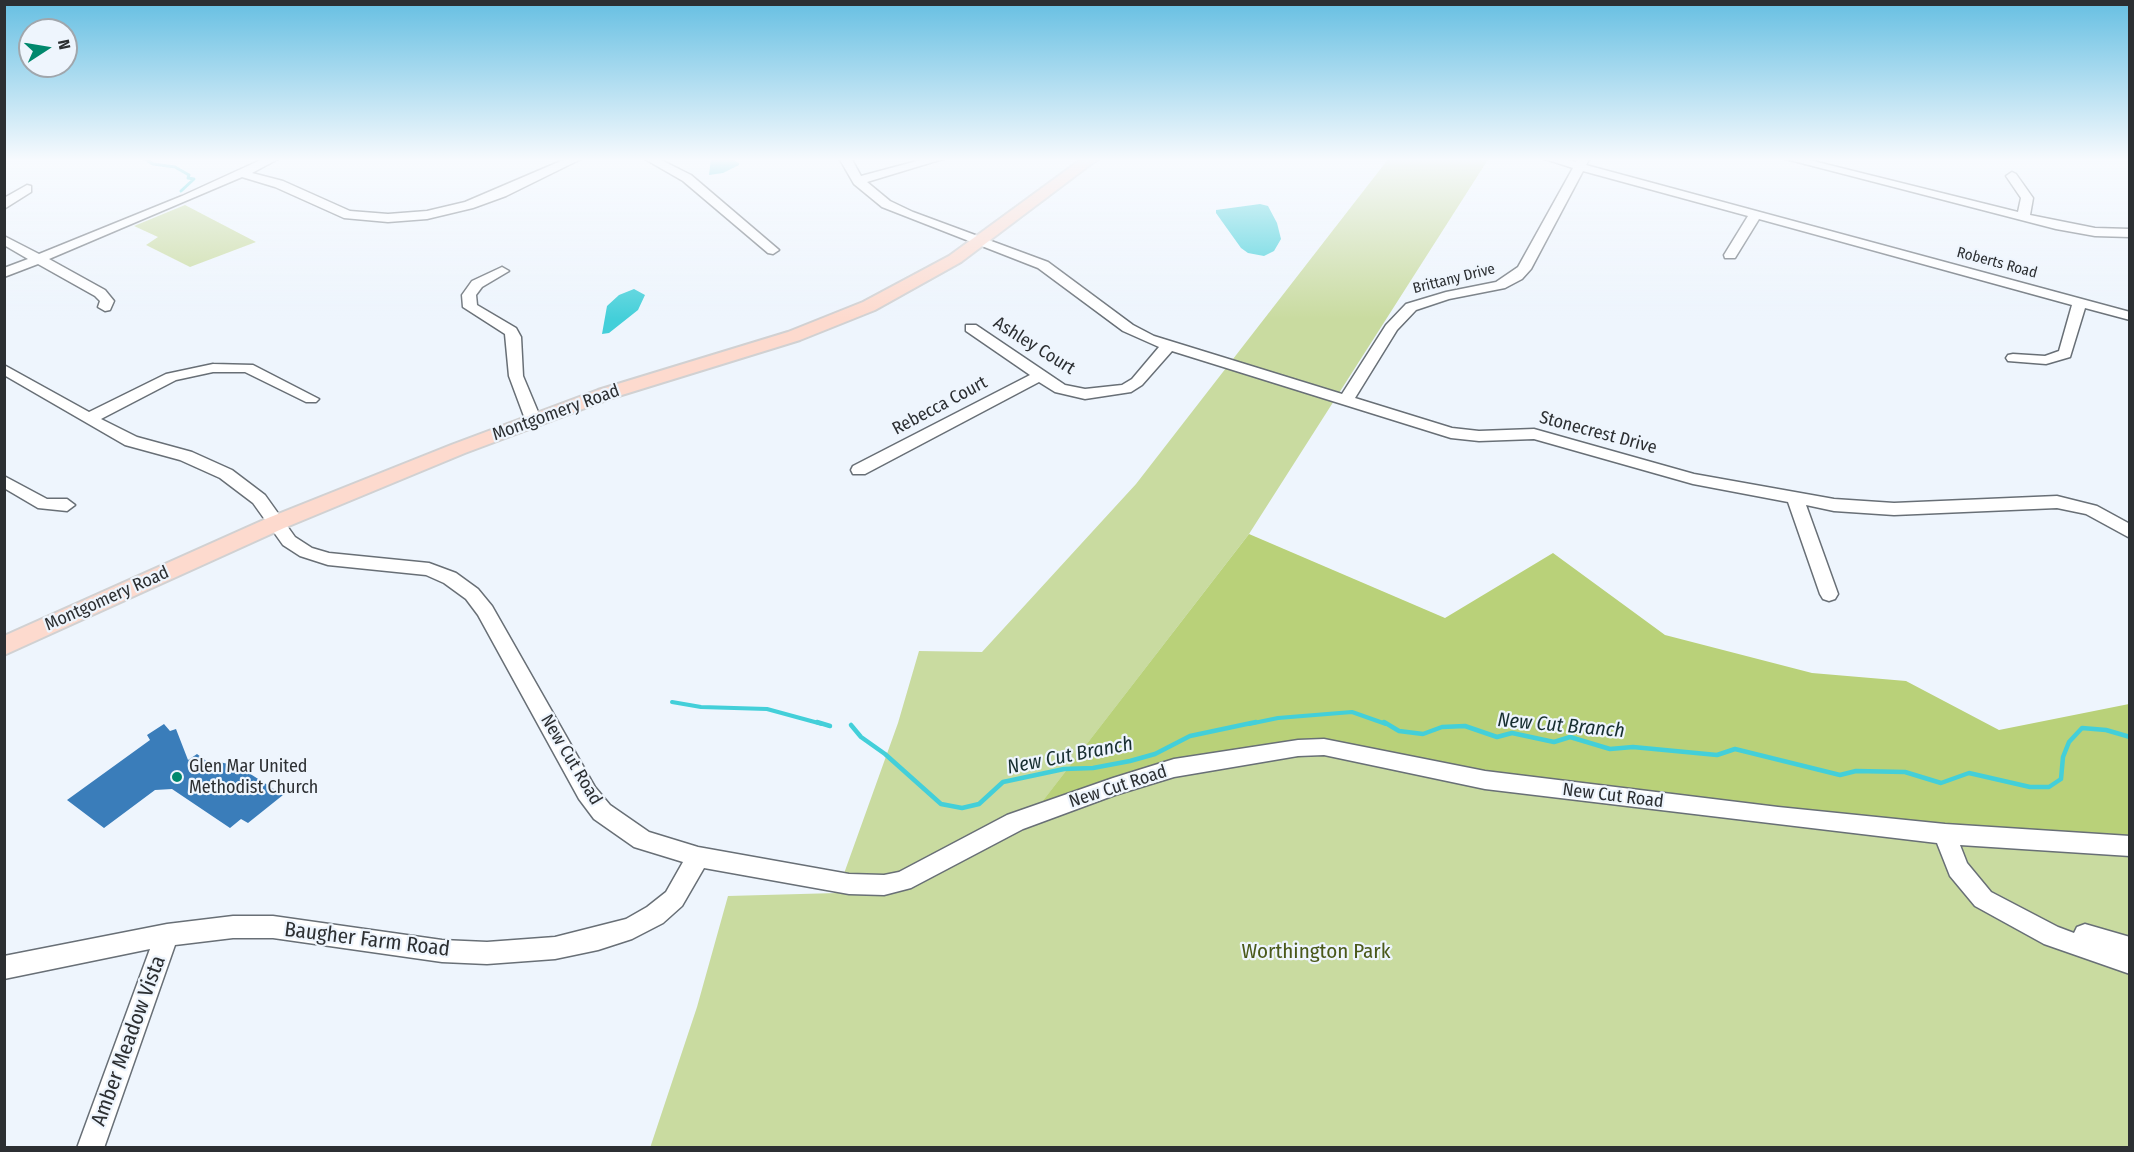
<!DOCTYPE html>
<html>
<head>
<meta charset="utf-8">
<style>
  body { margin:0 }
  #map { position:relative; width:2134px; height:1152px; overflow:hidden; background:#eef5fd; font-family:"Fira Sans Condensed",sans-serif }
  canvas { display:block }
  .frame { position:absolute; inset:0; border:6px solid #2c2f32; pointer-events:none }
  .north { position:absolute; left:18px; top:18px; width:60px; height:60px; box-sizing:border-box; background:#eef5fd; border:2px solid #a0a6ac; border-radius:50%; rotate:78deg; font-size:16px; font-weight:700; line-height:24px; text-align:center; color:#2c2f32 }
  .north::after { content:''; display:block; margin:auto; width:21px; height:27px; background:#00886d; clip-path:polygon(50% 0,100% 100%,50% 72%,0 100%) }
</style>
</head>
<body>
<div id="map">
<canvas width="2134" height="1152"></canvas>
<div class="frame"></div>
<div class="north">N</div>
</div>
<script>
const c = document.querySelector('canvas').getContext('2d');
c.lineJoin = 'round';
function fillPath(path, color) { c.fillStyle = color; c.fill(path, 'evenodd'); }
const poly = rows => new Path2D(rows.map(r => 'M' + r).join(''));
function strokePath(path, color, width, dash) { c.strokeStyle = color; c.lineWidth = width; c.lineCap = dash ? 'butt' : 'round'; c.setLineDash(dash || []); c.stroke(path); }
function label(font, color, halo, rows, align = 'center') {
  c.font = font + ' "Fira Sans Condensed",sans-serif'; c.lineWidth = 4.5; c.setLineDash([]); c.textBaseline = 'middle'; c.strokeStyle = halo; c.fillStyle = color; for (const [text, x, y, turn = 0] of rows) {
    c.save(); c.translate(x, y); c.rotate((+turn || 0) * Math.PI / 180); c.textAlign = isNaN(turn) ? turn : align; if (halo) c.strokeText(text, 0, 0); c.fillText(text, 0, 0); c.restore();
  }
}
const green = poly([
  [1389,158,1489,158,1249,534,1022,828,1178,775,1256,761,1324,756,1564,798,1890,837,2129,851,2129,1147,650,1148,697,1007,728,896,837,893,898,723,919,651,982,652,1136,484],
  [185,205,256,242,190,267,146,245,158,237,134,226]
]);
const forest = poly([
  [1249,534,1445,618,1553,553,1665,635,1812,673,1906,681,1999,730,2129,704,2129,851,1890,837,1564,798,1324,756,1256,761,1178,775,1021,829]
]);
const water = poly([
  [711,158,728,158,739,163,739,165,723,173,709,175],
  [1260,204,1268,206,1277,223,1281,239,1274,251,1264,256,1248,253,1241,248,1216,213,1216,210],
  [634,289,645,295,638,310,609,333,602,334,607,306,619,295]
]);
const streamFar2 = poly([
  [143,158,153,164,175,167,189,175,188,178,194,179,181,191]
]);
const streamFar1 = poly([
  [672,702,701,707,767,709,822,724],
  [1249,724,1278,718,1352,712,1386,724]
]);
const stream = poly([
  [817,722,830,726],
  [1384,722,1399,731,1423,734,1442,727,1465,726,1497,737,1512,733,1554,742,1570,737,1610,749,1633,747,1717,755,1735,749,1840,775,1856,771,1905,772,1941,783,1969,773,2030,787,2049,787,2061,779,2063,757,2069,742,2082,728,2106,730,2130,737],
  [851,725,861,737,885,754,941,804,962,808,979,804,1003,782,1064,769,1093,768,1130,761,1155,754,1190,736,1256,722]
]);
const building = poly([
  [164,724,170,731,176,729,188,760,197,754,213,766,219,762,238,766,283,795,248,823,241,819,230,828,172,789,155,790,104,828,67,800,150,740,147,735]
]);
const minor = poly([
  [265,158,280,158,252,173,283,181,350,211,388,214,427,211,465,202,568,158,583,158,506,196,473,208,427,219,388,222,344,218,275,187,242,177,49,259,105,290,114,301,110,310,105,311,98,307,100,301,95,296,38,264,4,277,4,268,28,259,4,245,4,236,39,254,182,196,265,158],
  [643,158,657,158,691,175,779,250,773,254,768,253,683,181,643,158],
  [839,158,851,158,861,176,928,158,946,158,867,182,890,201,913,212,1048,262,1133,325,1154,336,1342,394,1386,325,1406,304,1446,292,1496,282,1518,267,1573,168,1542,158,1560,158,1576,162,1578,158,1590,158,1586,165,2130,312,2130,320,2085,308,2070,357,2046,364,2008,361,2006,358,2008,355,2013,354,2045,356,2059,351,2072,305,1759,219,1735,258,1725,258,1724,255,1748,216,1583,171,1531,269,1522,279,1505,288,1449,299,1416,310,1397,330,1355,398,1452,428,1479,431,1534,429,1694,474,1834,499,1894,503,2057,496,2097,506,2130,524,2130,538,2086,514,2057,508,1894,515,1834,511,1806,505,1838,594,1835,599,1829,601,1823,599,1820,594,1788,502,1693,484,1534,439,1479,441,1451,438,1172,351,1142,385,1131,392,1085,399,1055,392,1039,382,865,474,853,474,851,470,853,466,1030,375,966,331,966,325,976,325,1065,385,1085,389,1122,385,1132,379,1159,347,1123,331,1038,268,882,207,854,184,839,158],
  [1782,158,1801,158,2018,212,2021,198,2006,176,2012,172,2016,174,2033,198,2030,215,2095,228,2130,229,2130,237,2095,236,2056,229,1782,158],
  [27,185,31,186,31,192,4,209,4,198,27,185],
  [502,267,509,271,482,287,476,295,477,305,516,328,521,337,523,376,541,419,533,424,525,419,509,376,505,334,463,307,462,295,472,281,502,267],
  [213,364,253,365,319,399,316,402,306,402,245,372,213,372,176,380,101,419,137,437,192,452,232,470,265,495,295,537,312,548,329,553,429,563,456,573,478,589,492,606,595,787,610,805,649,832,698,847,849,874,884,875,899,872,1007,815,1113,778,1174,759,1298,740,1324,739,1485,771,1778,807,1945,824,2130,836,2130,856,1960,845,1967,863,1991,892,2058,927,2074,933,2077,927,2085,924,2130,937,2130,974,2044,944,1975,906,1950,876,1937,843,1485,789,1324,755,1298,756,1174,777,1115,795,1023,829,911,888,884,895,849,894,704,868,682,906,663,923,632,939,598,950,555,959,487,964,442,962,273,938,233,938,175,945,104,1148,77,1148,150,949,4,979,4,956,167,924,233,916,273,916,442,940,487,942,555,937,626,919,647,907,666,892,683,862,634,847,594,819,579,799,478,615,466,599,444,583,426,575,328,565,300,556,283,545,253,503,220,478,180,460,125,445,4,375,4,365,89,412,166,374,213,364],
  [4,476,47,499,67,499,75,505,67,511,38,508,4,488,4,476]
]);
const major = poly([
  [1083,158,1099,158,961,262,875,310,800,340,612,398,465,453,284,528,4,655,4,636,268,518,451,445,598,390,788,332,863,302,949,256,1083,158]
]);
const markers = [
  [177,777,6,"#00886d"]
];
const farStreetnames = [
  ["Roberts Road",1997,263,15],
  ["Brittany Drive",1454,279,-14]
];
const streetNames = [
  ["Ashley Court",1034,346,32],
  ["Rebecca Court",940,406,-28],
  ["Montgomery Road",556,413,-20],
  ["Stonecrest Drive",1598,433,15],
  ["Montgomery Road",107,599,-24],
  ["New Cut Road",571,760,59],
  ["New Cut Road",1118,787,-18],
  ["New Cut Road",1613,796,7]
];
const poiNames = [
  ["Glen Mar United",189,767],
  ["Methodist Church",189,788]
];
const waterNames = [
  ["New Cut Branch",1561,726,5],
  ["New Cut Branch",1070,756,-11]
];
const nearStreetnames = [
  ["Baugher Farm Road",367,940,7],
  ["Amber Meadow Vista",129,1041,-70]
];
const nearParknames = [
  ["Worthington Park",1316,952]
];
fillPath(green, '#c9dba0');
fillPath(forest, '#b9d179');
fillPath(water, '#43cfd9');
strokePath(streamFar2, '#43cfd9', 3);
strokePath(streamFar1, '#43cfd9', 4);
strokePath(stream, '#43cfd9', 4.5);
fillPath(building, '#3a7dba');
strokePath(minor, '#686f76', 3);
strokePath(major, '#d1d1d2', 4);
fillPath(minor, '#fff');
fillPath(major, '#fddace');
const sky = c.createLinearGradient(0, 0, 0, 319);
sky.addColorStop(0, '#66bfe2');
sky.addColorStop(0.5, '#f7fafe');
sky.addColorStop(1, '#f7fafe00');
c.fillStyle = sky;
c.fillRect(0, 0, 2134, 319);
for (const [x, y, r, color] of markers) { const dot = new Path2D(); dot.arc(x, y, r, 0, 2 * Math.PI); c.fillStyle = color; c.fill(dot); strokePath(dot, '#eef5fd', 2); }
label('15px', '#2c2f32', '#eef5fd', farStreetnames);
label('18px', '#2c2f32', '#eef5fd', streetNames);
label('18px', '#2c2f32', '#eef5fd', poiNames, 'left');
label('italic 20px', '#172e30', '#eef5fd', waterNames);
label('21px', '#2c2f32', '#eef5fd', nearStreetnames);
label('21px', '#4a591a', '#eef5fd', nearParknames);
</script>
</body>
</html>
